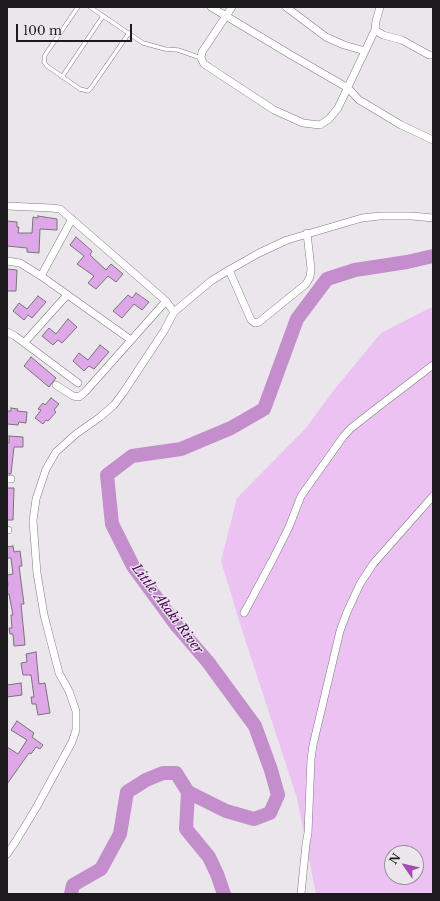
<!DOCTYPE html>
<html>
<head>
<meta charset="utf-8">
<style>
  body { margin:0 }
  #map { position:relative; width:440px; height:901px; overflow:hidden; background:#eae6eb; font-family:"Libre Baskerville",serif }
  canvas { display:block }
  .frame { position:absolute; inset:0; border:8px solid #1c1a1c; pointer-events:none }
  .north { position:absolute; left:384px; top:845px; width:40px; height:40px; box-sizing:border-box; background:#eae6eb; border:1px solid #989498; border-radius:50%; rotate:304deg; font-size:11px; font-weight:700; line-height:16px; text-align:center; color:#1c1a1c }
  .north::after { content:''; display:block; margin:auto; width:14px; height:18px; background:#a64bb5; clip-path:polygon(50% 0,100% 100%,50% 72%,0 100%) }
  .scale { position:absolute; left:16px; top:24px; width:116px; height:18px; box-sizing:border-box; border:2px solid #1c1a1c; border-top:0; padding-left:5px; font-size:12px; line-height:14px; white-space:nowrap; color:#1c1a1c; -webkit-text-stroke:3px #eae6eb; paint-order:stroke }
</style>
</head>
<body>
<div id="map">
<canvas width="440" height="901"></canvas>
<div class="frame"></div>
<div class="north">N</div>
<div class="scale">100 m</div>
</div>
<script>
const c = document.querySelector('canvas').getContext('2d');
c.lineJoin = 'round';
function fillPath(path, color) { c.fillStyle = color; c.fill(path, 'evenodd'); }
const poly = rows => new Path2D(rows.map(r => 'M' + r).join(''));
function strokePath(path, color, width, dash) { c.strokeStyle = color; c.lineWidth = width; c.lineCap = dash ? 'butt' : 'round'; c.setLineDash(dash || []); c.stroke(path); }
function label(font, color, halo, rows, align = 'center') {
  c.font = font + ' "Libre Baskerville",serif'; c.lineWidth = 3; c.setLineDash([]); c.textBaseline = 'middle'; c.strokeStyle = halo; c.fillStyle = color; for (const [text, x, y, turn = 0] of rows) {
    c.save(); c.translate(x, y); c.rotate((+turn || 0) * Math.PI / 180); c.textAlign = isNaN(turn) ? turn : align; if (halo) c.strokeText(text, 0, 0); c.fillText(text, 0, 0); c.restore();
  }
}
const green = poly([
  [430,308,433,308,433,894,316,894,297,798,242,630,221,561,237,498,306,428,334,390,381,333],
  [392,853,416,853,416,877,392,877]
]);
const river = poly([
  [188,792,186,829,209,857,217,874,224,894],
  [71,894,73,885,101,869,120,834,127,792,146,780,163,773,176,773,188,792,226,811,254,819,270,813,278,795,271,770,255,726,208,662,177,626,133,566,112,524,107,475,132,456,181,449,231,428,264,409,297,319,327,279,355,270,407,262,433,256]
]);
const building = poly([
  [38,216,57,219,57,230,40,229,39,253,27,252,27,248,7,246,7,221,17,222,17,227,19,227,18,233,32,233,33,217,38,218,38,216],
  [76,237,92,251,90,255,106,270,111,264,123,274,116,282,108,276,96,289,88,283,94,276,77,264,84,256,70,245,76,237],
  [7,269,17,270,16,291,7,291,7,269],
  [136,293,149,302,142,310,134,304,122,318,113,311,128,295,132,298,136,293],
  [38,296,46,302,32,318,28,315,24,320,13,311,19,303,27,309,38,296],
  [68,319,77,327,62,343,58,340,53,345,42,336,49,328,56,334,68,319],
  [100,345,109,352,94,369,89,366,84,371,73,361,79,353,88,360,100,345],
  [31,357,56,378,49,387,24,366,31,357],
  [51,398,59,404,54,410,56,412,48,421,46,420,43,424,35,418,41,410,38,409,43,403,45,405,51,398],
  [11,408,18,409,17,411,27,412,26,423,19,422,18,425,7,424,7,411,11,411,11,408],
  [9,436,23,437,23,447,14,447,11,474,7,474,7,443,9,443,9,436],
  [7,488,14,488,13,520,7,520,7,488],
  [13,546,14,552,20,551,22,566,19,566,24,604,21,604,25,645,14,646,13,634,10,634,9,628,12,628,11,615,13,615,9,594,7,594,7,587,8,586,7,575,13,574,11,558,7,558,7,547,13,546],
  [36,652,39,684,45,683,50,713,38,715,36,704,32,704,31,697,34,697,31,675,23,675,21,663,27,662,26,654,36,652],
  [21,683,22,695,7,697,7,685,21,683],
  [17,721,34,733,32,737,43,745,40,749,36,747,31,754,29,753,7,784,7,747,18,754,27,740,11,730,17,721]
]);
const lane = poly([
  [78,7,45,55,44,62,47,66,80,89,88,91,91,88,129,33],
  [90,7,143,43,165,49,178,50,201,58],
  [62,77,103,16]
]);
const street = poly([
  [211,7,291,55,348,88,359,100,366,104,401,125,433,140],
  [232,7,202,52,201,58,204,64,274,110,303,123,320,125,329,119,338,108,375,30,376,21,380,7],
  [286,7,326,37,344,45,365,51],
  [375,30,383,35,402,40,429,55,433,55],
  [7,206,51,208,60,209,166,301,174,312],
  [7,261,20,263,41,276,131,340],
  [229,270,251,320,255,323,259,322,306,284,310,277,311,269,307,233],
  [41,276,72,219],
  [7,332,15,336,78,383],
  [24,343,67,295],
  [56,385,73,396,79,397,85,392,166,301],
  [7,479,11,479],
  [7,530,8,530],
  [244,613,273,559,289,527,301,496,343,437,350,429,378,407,433,365],
  [7,854,16,841,36,808,72,742,76,730,76,711,69,691,59,673,44,615,37,573,33,521,36,499,46,469,56,452,76,434,100,417,114,405,123,393,164,331,174,312,211,281,229,270,259,253,287,240,362,218,380,216,412,216,433,218],
  [301,894,306,844,308,833,311,759,313,745,340,631,347,612,360,584,373,564,433,496]
]);
const waterNames = [
  ["Little Akaki River",167,609,53]
];
fillPath(green, '#ebc2f2');
strokePath(river, '#c48ecd', 14);
fillPath(building, '#dea7e7');
strokePath(building, '#787478', 1);
strokePath(lane, '#817d82', 4.5);
strokePath(street, '#817d82', 8);
strokePath(lane, '#fff', 3.5);
strokePath(street, '#fff', 7);
label('italic 13px', '#4a0455', '#eae6eb', waterNames);
</script>
</body>
</html>
